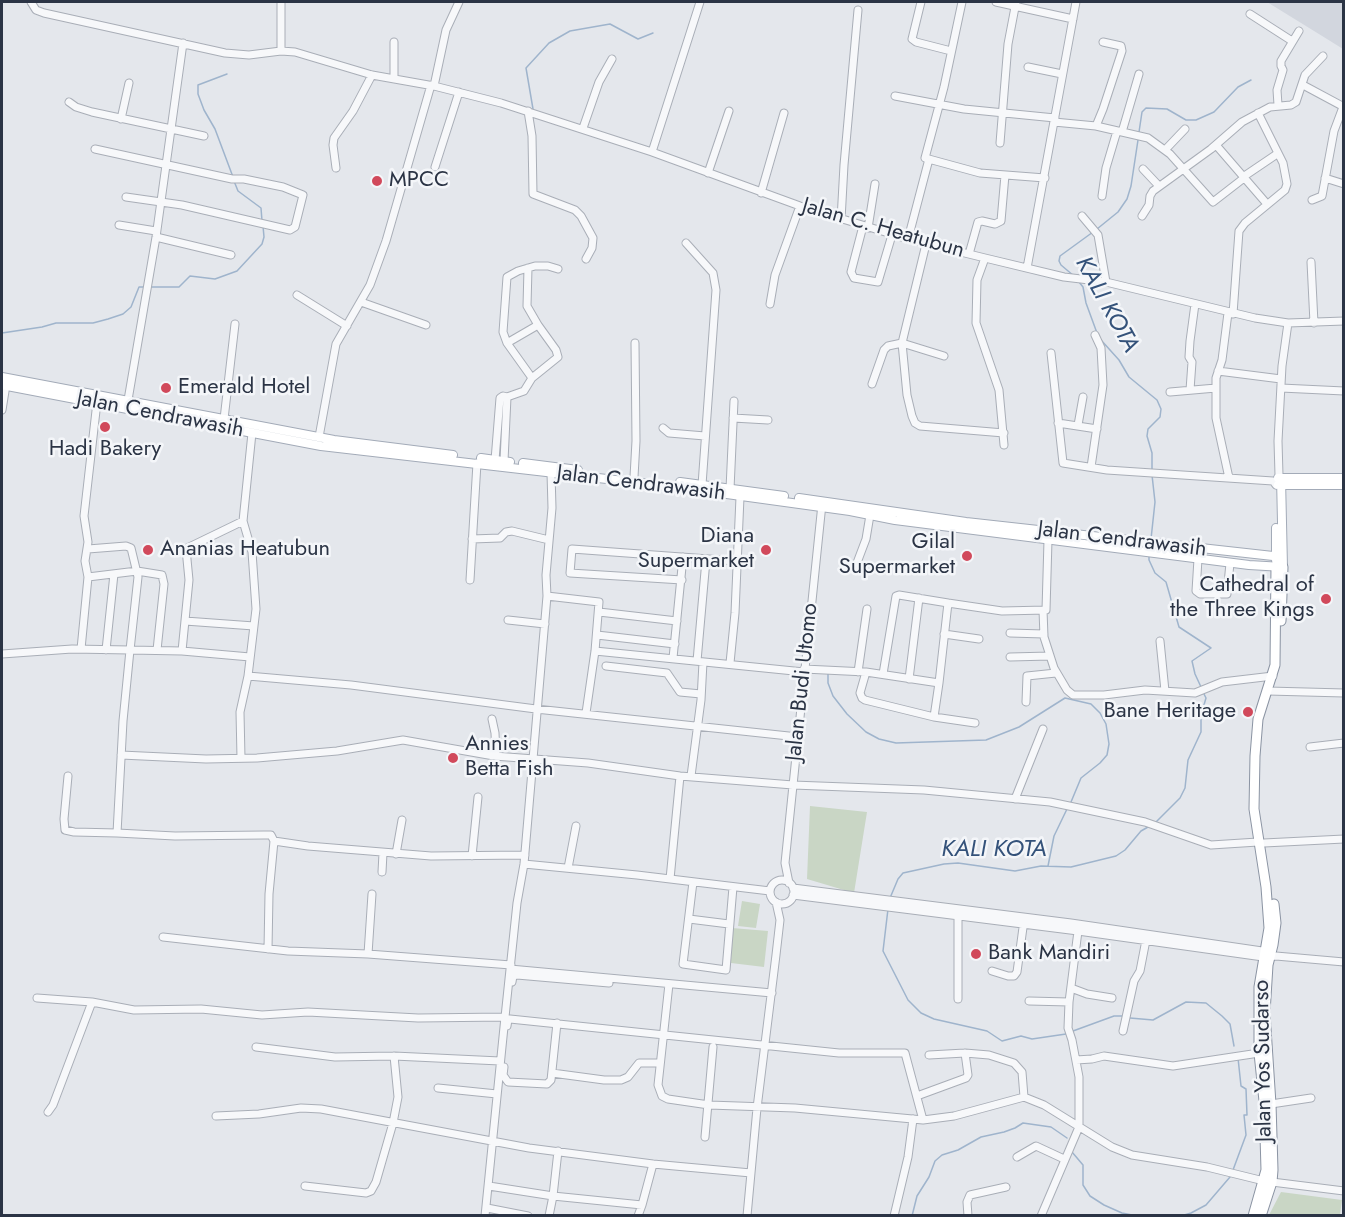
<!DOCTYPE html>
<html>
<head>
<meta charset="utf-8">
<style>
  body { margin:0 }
  #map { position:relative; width:1345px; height:1217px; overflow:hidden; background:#e4e7ec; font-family:Jost,sans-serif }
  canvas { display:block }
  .frame { position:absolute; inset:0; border:3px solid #2b3445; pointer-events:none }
</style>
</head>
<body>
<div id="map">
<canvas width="1345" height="1217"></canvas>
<div class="frame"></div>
</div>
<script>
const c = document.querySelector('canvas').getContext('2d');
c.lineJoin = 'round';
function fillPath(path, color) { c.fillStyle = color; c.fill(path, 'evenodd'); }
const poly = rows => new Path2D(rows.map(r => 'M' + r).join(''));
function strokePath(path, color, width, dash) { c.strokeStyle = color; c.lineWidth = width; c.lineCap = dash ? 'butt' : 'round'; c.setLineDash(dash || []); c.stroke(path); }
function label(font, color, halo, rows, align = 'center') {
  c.font = font + ' Jost,sans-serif'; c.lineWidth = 5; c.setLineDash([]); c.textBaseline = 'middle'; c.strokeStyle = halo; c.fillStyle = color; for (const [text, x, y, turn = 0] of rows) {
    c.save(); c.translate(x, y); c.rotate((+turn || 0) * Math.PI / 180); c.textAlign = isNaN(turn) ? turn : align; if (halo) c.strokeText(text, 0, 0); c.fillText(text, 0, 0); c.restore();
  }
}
const built = poly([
  [1267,2,1343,2,1343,49,1327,39]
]);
const green = poly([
  [810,806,867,812,854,893,807,879],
  [742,901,760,904,756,928,738,926],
  [732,928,768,931,764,967,731,963],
  [1281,1192,1342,1200,1340,1215,1269,1215]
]);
const stream = poly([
  [227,74,198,85,198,94,204,110,215,129,233,177],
  [533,109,526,68,549,43,570,31,610,24,638,39,653,33],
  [1139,132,1142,112,1146,108,1167,109,1186,120,1196,120,1214,112,1238,87,1251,80],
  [234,181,238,191,261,208,262,221],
  [1097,229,1118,212,1127,199,1131,186,1138,140],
  [1074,276,1061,265,1059,261,1060,256,1093,232],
  [1079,282,1083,287,1086,303,1097,333],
  [151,287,179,287,190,276,215,279,237,271,262,244,264,237,263,226],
  [2,333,42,327,56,323,93,323,108,319,123,314,131,307,139,287,143,287],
  [1101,340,1119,360,1129,377,1157,400,1161,409,1160,417,1148,429,1147,436,1152,453,1152,470],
  [1151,539,1155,502,1152,475],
  [1149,556,1149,560,1155,573,1166,582,1179,627,1211,648,1192,661,1195,674,1201,687],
  [828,674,828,683,833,696,847,714,866,732,879,739,896,743,986,740,1019,727,1065,698,1091,704,1100,713,1106,724,1109,744,1107,755,1100,763,1081,778,1071,802],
  [1156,822,1180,798,1185,788,1188,760,1201,732,1201,715,1206,698,1204,694],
  [1048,866,1054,836,1067,809],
  [890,898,898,879,903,873,944,864,958,863,1015,871,1041,866,1071,867,1116,856,1125,850,1141,831,1148,827],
  [888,909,883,951,908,1000,921,1013,934,1019,987,1031,1002,1041,1021,1036,1032,1039,1066,1034],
  [1130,1018,1153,1020,1186,1002,1206,1003,1222,1016,1230,1024,1234,1046],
  [1073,1031,1114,1016,1122,1016],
  [1072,1152,1083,1165,1083,1185,1090,1196,1104,1205,1122,1213,1137,1216],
  [1233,1170,1246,1135,1244,1115,1247,1115,1246,1089,1241,1086,1238,1058],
  [912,1216,917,1196,929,1177,935,1161,942,1155,958,1150,981,1137,1004,1132,1015,1128,1023,1123,1051,1127,1067,1138],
  [1181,1216,1191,1213,1206,1205,1230,1177]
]);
const minor = poly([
  [31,2,36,10,44,13,225,53,249,55,281,51,295,52,372,75,434,86,501,103,652,152,800,206,908,239,985,258,1064,277,1106,282,1255,318,1288,323,1344,321],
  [921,2,912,39,916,42,951,51],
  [962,2,944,87,925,158,980,173,1045,178],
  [996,2,1073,19],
  [1250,14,1292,41],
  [281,51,281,2],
  [1028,67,1062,74],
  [394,78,394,42],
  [1303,85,1344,107],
  [434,86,446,30,459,2],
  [895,96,964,109,1055,118],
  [69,102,76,107,92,112,204,136],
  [1278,105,1277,90,1283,70,1281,66,1281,61,1299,31],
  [528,111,532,136,533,194,575,210,581,216,593,238,592,248,586,259],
  [121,119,129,83],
  [1054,122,1096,126,1148,138,1170,154,1213,202,1244,178],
  [1096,126,1103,109,1122,51,1121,46,1103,42],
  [583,128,599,82,612,59],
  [1122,132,1139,74],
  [1000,143,1008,44,1016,2],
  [1216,145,1267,204],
  [95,149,232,179,244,179,283,187,303,195,295,227,290,230,182,205,126,197],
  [1165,150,1185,129],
  [652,152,700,2],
  [435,167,459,92],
  [336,168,333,145,334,138,353,111,372,75],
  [1143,169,1159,186],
  [708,173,729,111],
  [1243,177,1277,154],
  [1325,178,1344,184],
  [761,193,784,113],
  [1102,196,1106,168,1117,131],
  [1312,200,1322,196,1334,131,1343,107],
  [1082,216,1098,235,1106,282],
  [1142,216,1149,205,1150,196,1153,191,1211,149,1242,122,1270,107,1291,105,1296,102,1305,75,1323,56],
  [841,220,844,165,858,10],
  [119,225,156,231],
  [863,226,851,272,854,278,878,282,892,235],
  [868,228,875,184],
  [156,237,231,255],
  [908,239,929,159],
  [686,243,713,273,716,290,702,485],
  [926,244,902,343,907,395,912,416,915,423,920,426,1004,433],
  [969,254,978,222,982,221,995,224,1001,221,1005,175],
  [985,258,977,280,976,323,999,390,1004,445],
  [1311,262,1314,323],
  [528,268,527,306,538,325],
  [1027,268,1076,2],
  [297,295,347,326],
  [361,302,426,325],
  [770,304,775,275,800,206],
  [1228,313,1222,360,1216,378,1216,418,1229,478],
  [1233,314,1239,231,1245,223,1285,190,1287,184,1283,163,1258,113],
  [507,343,503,332,507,277,518,271,535,266,548,266,558,269],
  [1051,353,1063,463,1107,470,1273,481,1276,485],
  [1218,371,1281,379],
  [872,384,884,350,888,346,902,343,944,356],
  [1281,388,1344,391],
  [1190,390,1192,362,1189,357,1190,341,1195,304],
  [1170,392,1216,388],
  [128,400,156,237,183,43],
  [2,410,6,385],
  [733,418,768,420],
  [224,419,235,324],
  [1058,423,1097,429],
  [1078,425,1083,397],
  [663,428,669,433,705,436],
  [252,433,243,521,252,552,256,609,248,676,351,685,536,709,798,737],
  [319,437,336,344,370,285,386,241,431,85],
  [495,460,500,398,503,396,507,397],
  [504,461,507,397,524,391,532,378,558,357,556,350,538,325,507,343,532,378],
  [1091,467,1103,385,1101,348,1095,335],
  [634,477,636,441,635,343],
  [1281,478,1279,475,1278,441,1282,366,1288,323],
  [730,489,734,401],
  [472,539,500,538,506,532,512,531,549,540],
  [181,551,243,521],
  [1198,559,1196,591,1200,594,1227,594,1230,563],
  [855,568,866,539,870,515],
  [88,577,137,571,162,575,164,584,157,650],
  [470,580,477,463],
  [682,580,570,573,572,549,736,561],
  [547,596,599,602,595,651,586,713],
  [1043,610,1044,637,1054,668,1067,690,1073,695,1104,695,1145,690,1195,693,1222,682,1273,676],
  [599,612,677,621],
  [508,620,545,624],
  [185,621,254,626],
  [1010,633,1044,634],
  [944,634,979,639],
  [597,635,675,644],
  [1160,641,1165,691],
  [81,649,88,577,85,561,88,542,84,516,97,402],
  [106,650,114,574],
  [182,651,189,580,186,549],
  [595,651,804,672],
  [2,654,72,649,130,650,138,577,131,548,126,546,88,549],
  [1010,657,1050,656],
  [673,658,683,557],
  [697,661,706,560],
  [730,663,735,613,740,497],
  [606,666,667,673,680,692,701,694],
  [804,669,866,672,939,683,948,603,1002,611,1046,610,1048,540],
  [858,672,867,609],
  [866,672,860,693,862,698,865,700,934,717,975,723],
  [883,674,896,596,899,595,948,603],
  [909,679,919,598],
  [1268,691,1344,693],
  [1026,702,1027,676,1056,673],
  [934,717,939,683],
  [492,719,495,733,496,756],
  [1310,747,1344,743],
  [121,755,206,759,257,758,337,751,403,740,494,756,588,763,680,776,793,785,924,790,1050,802,1145,822,1211,845,1258,842],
  [241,758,240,712,248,676],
  [68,776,64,819,65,830,74,832,117,833,123,721,130,650,182,651,250,657],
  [691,776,701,700,703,662],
  [1015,799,1043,729],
  [117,833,175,836,264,835,271,835,274,841,308,846,431,856,525,855],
  [1264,843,1344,839],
  [396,854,402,820],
  [472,856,478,797],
  [524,864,637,875,770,891],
  [568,868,576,826],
  [382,872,383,853],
  [670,879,680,776],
  '770 892a12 12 0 1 1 24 0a12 12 0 1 1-24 0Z',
  [693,882,683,964,726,970,733,887],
  [789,883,785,863,822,504],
  [793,888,1071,923,1269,952],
  [793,895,1078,931,1263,957,1276,956,1344,962],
  [689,919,729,924],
  [163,937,288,951,368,954,511,965],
  [268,949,269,894,274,841],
  [368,954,372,894],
  [510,969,772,993],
  [992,971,1008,976,1014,976,1017,972,1024,920],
  [512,982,513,976,517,975,609,983],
  [669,984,658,1085,662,1096,668,1099,709,1105,795,1108,923,1120,954,1116,1024,1097,1044,1105,1112,1147,1132,1155,1207,1167,1264,1181,1344,1191],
  [1071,988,1087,994,1112,998],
  [37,998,92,1002,134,1010,201,1009,262,1015,308,1012,418,1018,505,1017],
  [958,999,958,916],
  [1029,1001,1069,1002],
  [507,1026,508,1019,510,1019,839,1053,905,1053,923,1120],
  [1123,1031,1134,981,1140,971,1146,940],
  [256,1047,335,1057,394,1056,500,1061],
  [929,1055,965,1053,989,1055,1014,1063,1022,1072,1024,1097],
  [1076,1060,1092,1059,1104,1056,1173,1066,1259,1053],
  [504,1067,503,1075,508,1082,547,1084,551,1080,557,1023],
  [552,1073,604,1080,621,1080,628,1077,639,1063,660,1063],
  [438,1088,497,1094],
  [917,1096,966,1078,968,1075,965,1053],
  [1271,1104,1311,1098],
  [48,1112,53,1105,92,1002],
  [216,1116,259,1114,301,1108,321,1109,529,1148,653,1164,751,1173],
  [705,1137,713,1047],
  [1017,1157,1036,1146,1064,1159],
  [305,1186,366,1193,371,1191,376,1182,393,1123,398,1097,394,1056],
  [489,1186,553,1196,642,1205,653,1164],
  [487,1208,528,1216],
  [485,1216,505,1017,517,903,524,864,547,596,546,575,552,508,551,473],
  [549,1216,553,1196,558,1151],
  [638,1216,642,1205],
  [747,1216,757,1108,776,955,780,920,776,902],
  [894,1216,908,1157,913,1119],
  [968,1216,967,1202,970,1195,1006,1187],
  [1041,1216,1079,1127,1079,1077,1072,1040,1068,1028,1069,1002,1078,931]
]);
const major = poly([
  [2,377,334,440,453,455],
  [2,385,321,446,676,487,850,511,895,520,1249,565,1283,567,1281,478],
  [481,458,510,462],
  [523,463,578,470],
  [1278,478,1344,478],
  [680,482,784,496],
  [1278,485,1344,485],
  [799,498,966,522,1282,557],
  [1276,560,1276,528]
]);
const highway = poly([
  [1281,621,1283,567],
  [1253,1216,1266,1170,1264,1101,1259,1053,1259,987,1269,928,1266,887,1254,809,1255,756,1258,719,1275,665,1276,566],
  [1261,1216,1272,1182,1273,1170,1271,1104,1265,1013,1268,965,1273,945,1276,923,1274,904]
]);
const markers = [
  [377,181,6,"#d1495b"],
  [166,388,6,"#d1495b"],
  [105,427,6,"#d1495b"],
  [148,550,6,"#d1495b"],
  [766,550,6,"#d1495b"],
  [967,556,6,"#d1495b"],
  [1326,599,6,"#d1495b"],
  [1248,712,6,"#d1495b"],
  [453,758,6,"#d1495b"],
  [976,954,6,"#d1495b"]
];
const poiNames = [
  ["MPCC",389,181],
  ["Emerald Hotel",178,388],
  ["Hadi Bakery",105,450,"center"],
  ["Diana",754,537,"right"],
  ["Supermarket",754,562,"right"],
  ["Gilal",955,543,"right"],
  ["Supermarket",955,568,"right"],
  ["Ananias Heatubun",160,550],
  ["Cathedral of",1314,586,"right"],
  ["the Three Kings",1314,611,"right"],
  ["Bane Heritage",1236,712,"right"],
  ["Annies",465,745],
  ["Betta Fish",465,770],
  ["Bank Mandiri",988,954]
];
const streetNames = [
  ["Jalan C. Heatubun",883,229,16],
  ["Jalan Cendrawasih",160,415,11],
  ["Jalan Cendrawasih",641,484,7],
  ["Jalan Cendrawasih",1122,540,7],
  ["Jalan Budi Utomo",803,682,-84],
  ["Jalan Yos Sudarso",1264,1061,-91]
];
const waterNames = [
  ["KALI KOTA",1106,305,61],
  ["KALI KOTA",994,850]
];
fillPath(built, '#d2d6de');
fillPath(green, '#c9d6c5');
strokePath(stream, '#9fb4cc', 1.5);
strokePath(minor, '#a9aeb7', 9);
strokePath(major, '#a3abb8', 10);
strokePath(highway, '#8b94a3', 11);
strokePath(minor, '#f7f8fa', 7);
strokePath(major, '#fff', 8);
strokePath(highway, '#fff', 9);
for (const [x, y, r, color] of markers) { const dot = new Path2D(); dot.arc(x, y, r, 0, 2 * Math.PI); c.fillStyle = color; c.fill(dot); strokePath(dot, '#f4f6f9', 2); }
label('22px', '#2b3445', '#f4f6f9', poiNames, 'left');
label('22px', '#2b3445', '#f4f6f9', streetNames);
label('italic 24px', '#34527a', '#f4f6f9', waterNames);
</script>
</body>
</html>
